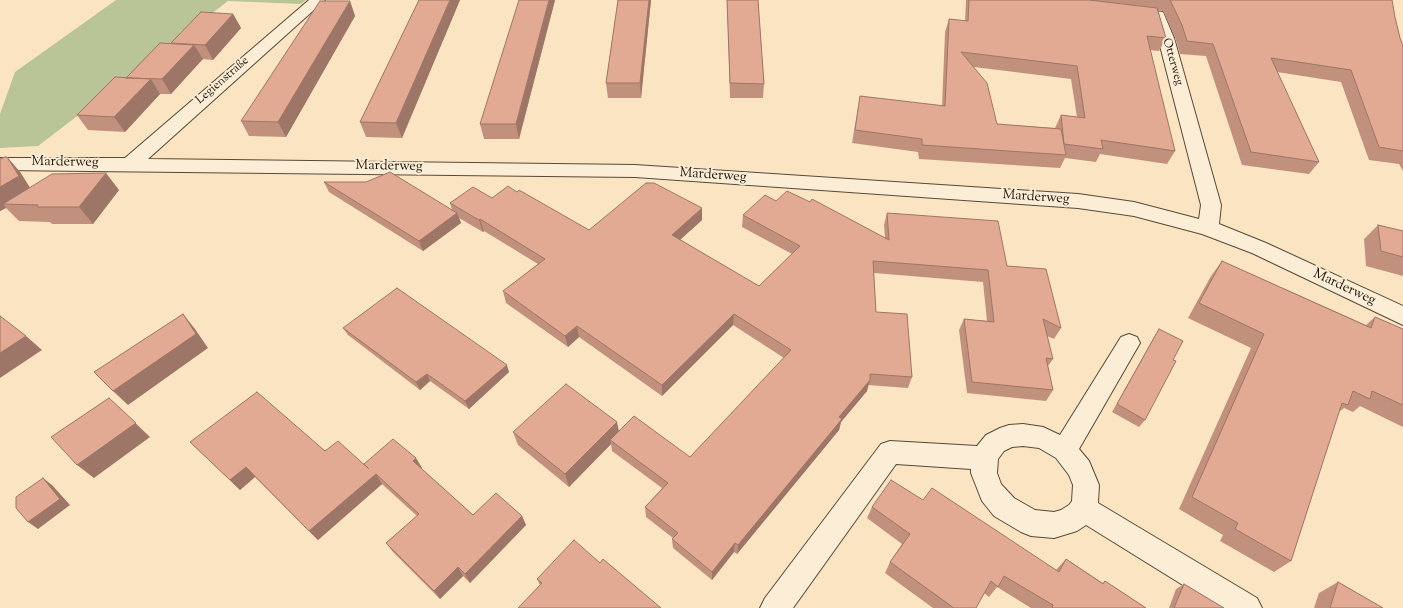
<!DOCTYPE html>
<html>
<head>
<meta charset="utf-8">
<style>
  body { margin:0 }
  canvas { display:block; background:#fbe4c2 }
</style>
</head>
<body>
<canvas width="1403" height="608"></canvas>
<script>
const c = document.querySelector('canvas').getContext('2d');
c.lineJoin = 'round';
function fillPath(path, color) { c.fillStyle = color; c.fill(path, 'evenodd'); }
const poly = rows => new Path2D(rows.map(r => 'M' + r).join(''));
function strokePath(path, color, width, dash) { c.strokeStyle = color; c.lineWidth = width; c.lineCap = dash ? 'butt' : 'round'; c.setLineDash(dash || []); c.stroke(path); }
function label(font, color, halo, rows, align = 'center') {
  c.font = font + ' "Sorts Mill Goudy",serif'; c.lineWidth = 4; c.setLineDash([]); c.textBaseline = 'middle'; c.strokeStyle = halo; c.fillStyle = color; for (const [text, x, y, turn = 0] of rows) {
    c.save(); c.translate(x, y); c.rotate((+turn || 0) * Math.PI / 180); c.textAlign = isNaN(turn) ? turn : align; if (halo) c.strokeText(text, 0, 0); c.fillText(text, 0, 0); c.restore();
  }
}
const green = poly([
  [116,0,306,0,301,4,228,1,38,146,0,148,0,114,15,72]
]);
const minor = poly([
  [309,0,325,0,148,159,635,165,1078,194,1134,202,1199,219,1201,205,1158,38,1152,19,1141,17,1139,14,1141,11,1146,10,1163,12,1174,38,1221,205,1219,224,1266,243,1403,306,1403,325,1252,253,1202,234,1134,216,1078,208,635,177,0,170,0,158,125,158,309,0],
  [1129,334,1137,337,1140,343,1079,449,1089,461,1099,485,1098,503,1257,598,1262,608,1220,608,1086,525,1077,531,1054,538,1031,536,1021,532,994,516,982,501,971,473,971,469,896,464,793,608,760,608,765,598,881,444,890,441,977,446,986,435,1000,428,1009,425,1023,424,1043,427,1060,435,1121,337,1129,334],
  [1023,446,1039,448,1056,458,1069,475,1073,485,1072,501,1069,505,1061,510,1054,512,1035,510,1014,498,1001,484,997,473,998,459,1004,451,1012,447,1023,446]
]);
const wall = poly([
  [419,0,460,0,402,138,366,137,360,122],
  [555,0,519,139,484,139,480,124],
  [618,0,651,0,641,98,608,98,606,83],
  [727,0,758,0,764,84,763,98,730,98],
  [966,0,1392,0,1395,17,1400,38,1403,46,1403,171,1399,164,1369,160,1341,82,1277,72,1319,162,1309,174,1242,165,1206,56,1180,54,1175,37,1163,11,1158,10,1166,38,1159,51,1150,50,1175,151,1167,164,1100,154,1096,162,1065,158,1060,168,919,159,918,152,852,143,860,96,942,106,945,32,949,19,965,21],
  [974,67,1071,79,1077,117,1061,115,1055,128,997,124],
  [350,1,355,16,286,137,249,136,241,121],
  [233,14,241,28,213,60,202,59,171,94,160,94,125,132,88,130,77,115,171,44],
  [7,157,20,172,30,188,119,190,93,224,52,224,50,222,19,221,6,208,0,211,0,159],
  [324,182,452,210,450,203,492,198,517,192,589,230,702,220,680,240,759,286,792,254,742,227,743,215,776,201,885,238,884,225,887,213,1007,266,1061,328,1054,339,1047,336,1053,359,1048,366,1053,390,1046,401,967,393,959,330,964,319,987,321,983,282,874,273,876,312,912,377,908,388,868,385,867,391,841,422,839,430,737,554,734,552,712,580,673,548,672,539,673,538,646,517,645,507,662,488,612,451,611,444,569,487,518,445,513,432,619,432,690,457,784,358,733,325,662,396,579,337,568,347,506,303,503,291,538,264,484,231,483,232,459,218,461,223,423,251,329,192],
  [1378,225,1403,231,1403,276,1366,266,1364,239],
  [1222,261,1366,325,1375,317,1403,329,1403,427,1360,406,1353,412,1344,408,1339,412,1291,561,1274,572,1220,541,1223,535,1179,509,1251,348,1188,318,1211,276],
  [343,328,509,372,469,409,430,381,420,390,348,335],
  [1159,329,1145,420,1139,427,1112,412,1154,337],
  [190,442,325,451,364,464,416,458,422,469,473,515,522,516,526,525,470,583,463,576,440,599,393,552,386,543,417,516,382,484,318,540,255,477,240,490],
  [923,500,1056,570,1066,559,1103,583,1105,581,1146,608,1031,608,997,587,989,597,984,593,976,608,933,608,885,573,890,562,902,544,867,518,872,507],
  [600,563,540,585,537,579],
  [1338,582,1383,608,1314,608,1319,593],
  [1184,584,1224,608,1169,608,1176,589]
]);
const shadedWall = poly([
  [450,0,460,0,402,138,396,123],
  [549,0,555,0,519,139,516,124],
  [649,0,651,0,641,98,640,83],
  [350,1,355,16,286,137,278,122],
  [233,14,241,28,213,60,205,45],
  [194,45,203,59,171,94,162,79],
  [151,79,160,94,125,132,114,117],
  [7,157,20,172,32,191,3,204,6,208,0,211,0,187],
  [106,173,119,190,93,224,79,207],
  [702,208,702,220,672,247,672,235],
  [457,213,461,223,423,251,419,241],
  [480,219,484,231,483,232,479,220],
  [183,314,195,329,208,348,128,405,113,391],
  [734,314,733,325,662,396,662,385],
  [577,326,579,337,568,347,565,336],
  [26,336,42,350,0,378,0,353],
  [507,365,509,372,469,409,465,401],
  [427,374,430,381,420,390,416,382],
  [870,380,867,391,841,422,839,430,737,554,738,545,839,417],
  [109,398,150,437,94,478,77,465],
  [617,422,620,436,610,440,611,444,569,487,565,474],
  [416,458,422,468,419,471,413,461],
  [246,467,255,477,240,490,230,480],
  [376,474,382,484,318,540,309,531],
  [43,478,52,485,70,505,38,529,28,522],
  [522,516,526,525,470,583,465,574],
  [735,543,734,552,712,580,712,572],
  [458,567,463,576,440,599,434,591]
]);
const building = poly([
  [419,0,450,0,396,123,360,122,419,0],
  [519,0,549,0,516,124,480,124,519,0],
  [618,0,649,0,640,83,606,83,618,0],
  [727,0,758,0,764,84,730,83,727,0],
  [969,0,1089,0,1157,8,1166,38,1147,36,1175,151,1101,140,1103,149,1064,144,1061,115,1085,118,1077,66,961,52,987,83,997,124,1061,129,1066,155,922,145,922,139,855,130,860,96,945,106,949,19,968,21,969,0],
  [1170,0,1392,0,1395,17,1400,38,1403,46,1403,151,1379,147,1351,70,1271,58,1319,162,1251,152,1213,44,1187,41,1182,25,1170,0],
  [320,1,350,1,278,122,241,121,320,1],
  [201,12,233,14,205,45,171,43,201,12],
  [160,43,194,45,162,79,126,78,160,43],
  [115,77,151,79,114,117,77,115,115,77],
  [5,157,7,157,19,176,0,187,0,159,5,157],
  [390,172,457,213,419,241,324,182,366,182,390,172],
  [106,173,79,207,37,207,38,205,3,204,52,174,106,173],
  [646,183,654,183,702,208,672,235,759,286,800,246,743,215,765,195,776,201,787,191,810,202,812,199,889,240,887,213,998,221,1007,266,1046,269,1061,328,1043,319,1053,359,1046,358,1053,390,972,382,964,319,994,322,988,270,873,261,876,312,907,314,912,377,870,374,870,380,839,417,842,419,738,545,735,543,712,572,672,539,678,533,645,507,668,483,610,440,634,416,690,457,791,350,734,314,662,385,577,326,565,336,503,291,545,259,480,219,479,220,450,203,473,187,492,198,508,186,517,192,519,190,589,230,646,183],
  [1378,225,1403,231,1403,257,1381,251,1378,225],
  [1222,261,1371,328,1375,317,1403,329,1403,405,1372,391,1370,399,1353,391,1348,405,1342,403,1291,561,1235,529,1238,523,1192,497,1264,334,1199,303,1222,261],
  [397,288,507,365,465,401,427,374,416,382,343,328,397,288],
  [183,314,196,334,113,391,94,372,183,314],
  [0,316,26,336,0,353,0,316],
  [1159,329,1183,341,1173,360,1176,361,1145,420,1117,404,1159,329],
  [566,384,617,422,565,474,513,432,566,384],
  [257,392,325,451,338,441,369,469,364,464,393,439,416,458,413,461,473,515,496,493,522,516,465,574,458,567,434,591,386,543,419,514,376,474,309,531,246,467,230,480,190,442,257,392],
  [109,398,136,423,77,465,51,437,109,398],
  [43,478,60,499,28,522,16,508,16,497,43,478],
  [891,480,923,500,932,488,1059,572,1066,559,1103,584,1105,581,1146,608,1052,608,1053,605,1004,576,998,587,991,581,976,608,954,608,890,562,910,534,872,507,891,480],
  [574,540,600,563,603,559,661,608,518,608,542,583,537,579,574,540],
  [1338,582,1383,608,1330,608,1338,582],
  [1184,584,1224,608,1174,608,1184,584]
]);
const farStreetnames = [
  ["Otterweg",1172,62,74],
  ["Legienstraße",223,81,-41]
];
const streetNames = [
  ["Marderweg",65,163,1],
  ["Marderweg",389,167,1],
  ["Marderweg",713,176,4],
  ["Marderweg",1036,198,4],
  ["Marderweg",1344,288,25]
];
fillPath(green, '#bac597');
strokePath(minor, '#574a37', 2);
fillPath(minor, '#fcedd7');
fillPath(wall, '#c2917e');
fillPath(shadedWall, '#9e7667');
fillPath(building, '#e2a993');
strokePath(building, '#9e7667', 1);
label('12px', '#201609', '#fcedd7', farStreetnames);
label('14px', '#201609', '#fcedd7', streetNames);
</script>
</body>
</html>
